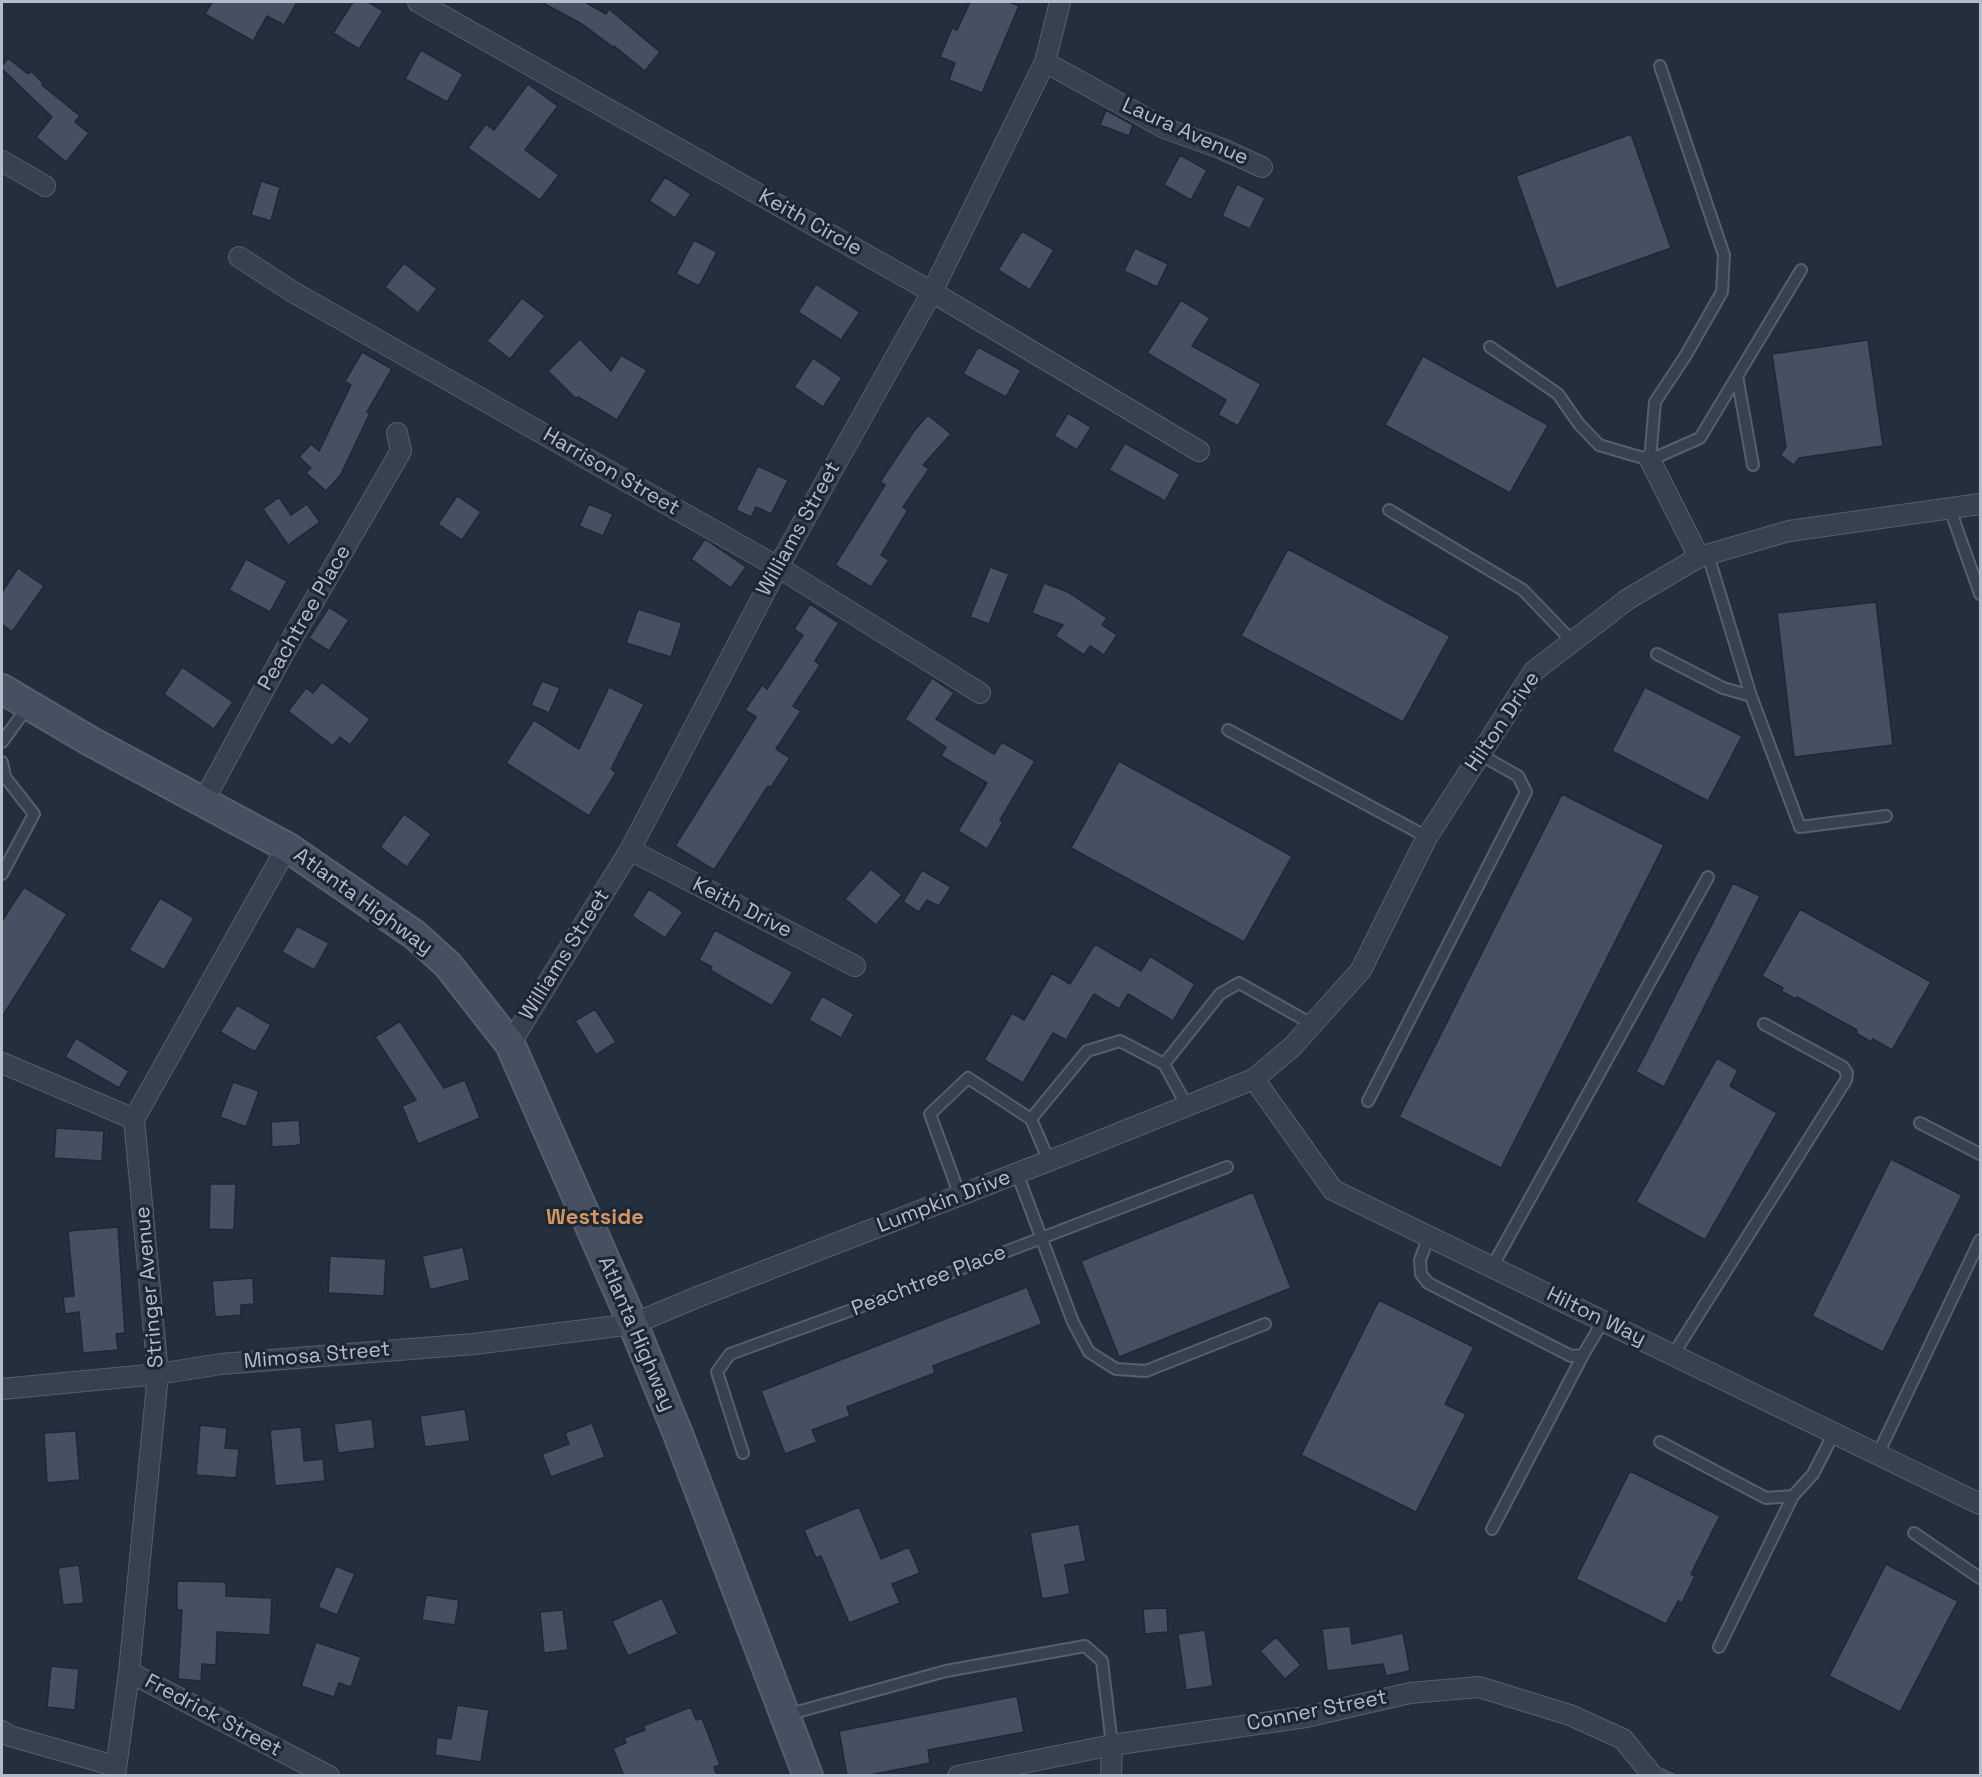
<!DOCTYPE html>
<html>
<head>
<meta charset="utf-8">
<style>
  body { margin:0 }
  #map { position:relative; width:1982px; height:1777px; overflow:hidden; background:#242f3e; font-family:"Space Grotesk",sans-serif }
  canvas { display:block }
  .frame { position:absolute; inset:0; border:3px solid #b4bcc9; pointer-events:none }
</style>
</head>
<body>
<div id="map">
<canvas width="1982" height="1777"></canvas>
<div class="frame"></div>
</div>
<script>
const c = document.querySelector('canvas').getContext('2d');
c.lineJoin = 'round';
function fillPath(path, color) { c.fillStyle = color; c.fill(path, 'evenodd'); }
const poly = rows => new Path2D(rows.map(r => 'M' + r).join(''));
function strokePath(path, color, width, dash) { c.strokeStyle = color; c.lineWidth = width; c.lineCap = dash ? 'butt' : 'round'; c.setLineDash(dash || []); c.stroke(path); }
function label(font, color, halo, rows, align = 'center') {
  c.font = font + ' "Space Grotesk",sans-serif'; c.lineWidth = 6; c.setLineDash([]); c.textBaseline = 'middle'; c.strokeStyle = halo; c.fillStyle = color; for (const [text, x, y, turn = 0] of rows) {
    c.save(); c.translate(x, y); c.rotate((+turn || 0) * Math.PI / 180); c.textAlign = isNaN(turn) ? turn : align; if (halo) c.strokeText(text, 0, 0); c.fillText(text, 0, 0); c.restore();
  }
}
const building = poly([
  [212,2,297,2,284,25,267,16,253,41,205,14,212,2],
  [353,2,368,2,383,11,359,49,333,33,353,2],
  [541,2,585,2,606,14,609,9,660,52,645,71,614,46,613,47,582,24,541,2],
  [970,2,1009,2,1019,6,982,93,949,80,955,63,940,57,952,28,957,30,970,2],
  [421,50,463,74,447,102,405,79,421,50],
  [8,58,28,74,31,71,43,83,42,85,80,116,75,122,89,133,66,162,36,137,52,117,2,69,2,66,8,58],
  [528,84,558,106,525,150,559,175,540,200,468,148,486,124,494,130,528,84],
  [1106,110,1133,125,1129,136,1100,125,1106,110],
  [1631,134,1671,248,1556,289,1516,176,1631,134],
  [1180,155,1207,170,1191,200,1164,185,1180,155],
  [665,177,691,194,675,218,649,201,665,177],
  [261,181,280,187,271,221,251,215,261,181],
  [1237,184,1265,198,1250,229,1222,216,1237,184],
  [1022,231,1054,250,1030,290,998,270,1022,231],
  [694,240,717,252,699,286,676,274,694,240],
  [1135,248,1168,264,1157,287,1124,271,1135,248],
  [404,263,437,289,418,313,385,287,404,263],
  [816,284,860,312,841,340,798,312,816,284],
  [522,298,545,316,510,359,487,341,522,298],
  [1181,300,1210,318,1192,346,1261,384,1238,426,1218,415,1226,400,1147,353,1181,300],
  [580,339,611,371,621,355,647,370,617,420,578,397,576,399,548,371,580,339],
  [1868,340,1883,446,1799,458,1794,465,1780,455,1786,447,1772,354,1868,340],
  [978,347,1021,370,1006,397,963,374,978,347],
  [362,352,392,369,367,412,370,413,340,476,326,491,306,473,311,468,299,457,311,444,319,451,351,385,345,381,362,352],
  [1423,356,1548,425,1510,493,1385,425,1423,356],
  [813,358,842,378,823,407,794,387,813,358],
  [1068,413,1091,427,1077,450,1054,436,1068,413],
  [928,415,951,434,923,465,929,469,903,507,908,510,881,555,889,560,871,587,835,565,885,485,880,482,914,431,928,415],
  [1125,443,1180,474,1165,501,1109,470,1125,443],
  [758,466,788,480,771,514,756,507,751,517,736,510,758,466],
  [457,496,481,512,462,540,438,524,457,496],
  [279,497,291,515,307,504,320,522,288,545,263,509,279,497],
  [589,504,613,514,603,536,579,526,589,504],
  [705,539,746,567,731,588,691,559,705,539],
  [1288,549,1450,636,1403,722,1241,636,1288,549],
  [246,559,287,581,270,612,229,590,246,559],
  [990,567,1009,574,989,624,970,617,990,567],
  [18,568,44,586,12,632,2,624,2,592,18,568],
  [1044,583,1068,592,1107,618,1102,625,1117,635,1104,655,1090,646,1084,655,1055,636,1063,625,1032,613,1044,583],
  [1876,602,1893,745,1794,757,1777,613,1876,602],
  [810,604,839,623,815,661,820,665,793,706,801,711,776,749,790,758,771,787,768,786,714,870,675,846,756,717,745,710,762,685,767,689,803,635,794,629,810,604],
  [329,607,349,620,329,651,309,638,329,607],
  [638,609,682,623,671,657,626,643,638,609],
  [182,667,233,702,214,729,164,694,182,667],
  [932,678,954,693,936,719,994,754,1002,742,1035,761,1000,820,1003,822,987,849,958,831,987,783,941,756,946,747,905,719,932,678],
  [542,681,560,688,549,713,531,705,542,681],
  [322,682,370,719,350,745,340,737,333,746,288,711,306,688,313,693,322,682],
  [609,687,644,704,611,769,616,773,589,816,506,763,534,720,579,749,609,687],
  [1645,687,1742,736,1708,801,1612,751,1645,687],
  [1119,761,1292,856,1244,942,1071,848,1119,761],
  [1562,794,1664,845,1501,1168,1399,1117,1562,794],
  [404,814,431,834,407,867,380,847,404,814],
  [871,869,902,895,876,925,845,899,871,869],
  [922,870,951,887,939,906,927,900,919,912,903,902,922,870],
  [1733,883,1760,896,1664,1087,1636,1072,1733,883],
  [24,887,67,914,2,1017,2,921,24,887],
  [649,889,683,912,665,938,632,916,649,889],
  [160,898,194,918,164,970,129,950,160,898],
  [1800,909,1931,982,1892,1050,1873,1039,1871,1042,1856,1033,1857,1030,1797,997,1796,999,1781,991,1783,988,1762,976,1800,909],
  [297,926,329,943,314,970,282,952,297,926],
  [715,930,793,972,772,1006,710,970,712,967,699,960,715,930],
  [1095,944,1141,971,1150,956,1195,984,1173,1021,1128,994,1119,1009,1094,994,1066,1040,1053,1033,1023,1083,984,1060,1012,1013,1024,1020,1052,973,1070,984,1095,944],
  [822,996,854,1014,841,1038,809,1020,822,996],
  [237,1005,271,1025,255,1052,220,1032,237,1005],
  [595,1009,616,1042,596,1055,575,1021,595,1009],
  [400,1021,444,1088,465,1080,480,1118,418,1144,402,1106,416,1100,375,1037,400,1021],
  [76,1038,129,1071,119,1088,65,1057,76,1038],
  [1717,1058,1738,1070,1730,1086,1777,1113,1705,1240,1636,1202,1717,1058],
  [233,1082,259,1091,246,1127,220,1117,233,1082],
  [299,1120,301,1145,272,1147,271,1122,299,1120],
  [56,1128,104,1131,102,1161,54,1158,56,1128],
  [1891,1159,1962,1195,1883,1352,1812,1316,1891,1159],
  [210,1184,236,1184,234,1230,209,1229,210,1184],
  [1253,1192,1291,1288,1119,1357,1081,1261,1253,1192],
  [118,1227,125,1333,116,1334,118,1350,83,1353,79,1312,65,1314,63,1297,74,1296,68,1231,118,1227],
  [463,1247,470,1280,430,1290,422,1256,463,1247],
  [330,1256,386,1259,384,1296,328,1293,330,1256],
  [253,1278,254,1304,241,1305,241,1315,215,1317,212,1281,253,1278],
  [1027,1287,1042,1324,933,1366,935,1373,847,1407,850,1416,812,1430,817,1442,785,1454,761,1391,1027,1287],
  [1379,1300,1474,1347,1445,1404,1466,1414,1416,1512,1301,1455,1379,1300],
  [465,1409,470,1441,425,1447,420,1416,465,1409],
  [372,1419,375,1448,338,1453,334,1424,372,1419],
  [592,1423,605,1457,551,1477,542,1454,569,1444,565,1433,592,1423],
  [200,1425,227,1428,225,1448,239,1449,236,1478,196,1475,200,1425],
  [301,1427,304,1461,323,1459,325,1481,275,1486,270,1430,301,1427],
  [76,1431,80,1480,47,1483,44,1433,76,1431],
  [1630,1471,1720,1516,1691,1574,1695,1576,1682,1603,1678,1601,1666,1624,1576,1579,1630,1471],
  [859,1507,881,1559,909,1547,920,1573,892,1584,900,1603,849,1623,821,1556,816,1558,804,1530,859,1507],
  [1079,1524,1086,1561,1065,1565,1070,1594,1042,1599,1030,1533,1079,1524],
  [1886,1564,1958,1601,1900,1712,1829,1676,1886,1564],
  [79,1565,84,1603,63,1605,58,1568,79,1565],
  [336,1566,355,1574,337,1615,318,1607,336,1566],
  [177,1581,226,1582,226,1596,272,1598,270,1635,217,1632,216,1665,202,1664,201,1681,178,1679,182,1610,177,1610,177,1581],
  [426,1595,459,1600,455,1625,422,1620,426,1595],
  [662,1598,678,1634,628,1656,612,1621,662,1598],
  [1167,1608,1168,1632,1145,1634,1143,1609,1167,1608],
  [563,1610,568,1650,544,1653,540,1612,563,1610],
  [1350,1626,1352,1644,1403,1633,1410,1671,1386,1676,1383,1664,1327,1671,1322,1629,1350,1626],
  [1205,1630,1213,1686,1186,1690,1178,1634,1205,1630],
  [1276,1637,1301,1665,1285,1679,1260,1651,1276,1637],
  [316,1642,361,1657,351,1687,339,1683,334,1697,301,1686,316,1642],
  [51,1666,79,1669,75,1710,47,1707,51,1666],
  [1017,1696,1024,1732,928,1750,930,1763,865,1776,847,1776,839,1731,1017,1696],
  [457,1705,489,1710,481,1762,435,1755,437,1737,451,1739,457,1705],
  [691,1707,696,1720,702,1718,720,1765,714,1767,717,1776,624,1776,613,1748,626,1743,624,1738,645,1730,643,1726,691,1707],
  [1659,1765,1682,1776,1665,1776,1659,1765]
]);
const service = poly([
  [1490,347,1558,394,1579,424,1599,445,1650,460,1700,438,1801,270],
  [1737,376,1753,465],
  [1650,460,1655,402,1686,355,1722,292,1724,255,1660,66],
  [1950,509,1980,594],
  [1389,510,1523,590,1573,642],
  [1708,555,1751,696,1800,827,1886,816],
  [1657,654,1723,688,1751,696],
  [1228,730,1427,837],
  [2,742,29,705],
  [2,762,5,777,34,814,2,874],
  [1368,1101,1526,792,1518,776,1479,754],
  [1187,1106,1164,1064,1220,994,1239,983,1312,1024],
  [1920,1123,1980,1154],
  [1049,1161,1031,1119,1087,1051,1120,1041,1164,1064],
  [1017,1173,1073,1322,1089,1352,1116,1369,1146,1371,1265,1324],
  [960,1196,930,1114,968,1078,1031,1119],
  [1429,1236,1420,1260,1421,1274,1428,1283,1571,1356,1583,1355,1603,1321],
  [1492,1267,1708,877],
  [1673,1355,1846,1080,1847,1073,1843,1067,1764,1024],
  [1660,1442,1766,1498,1793,1496,1813,1474,1834,1433],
  [743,1453,717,1372,730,1354,882,1299,1227,1167],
  [1878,1454,1980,1240],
  [1492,1529,1583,1355],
  [1914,1533,1980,1578],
  [1719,1647,1793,1496],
  [786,1715,946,1671,1085,1646,1102,1661,1112,1745]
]);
const minor = poly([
  [418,2,932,292,1199,451],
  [1045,62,1164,128,1220,148,1262,167],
  [2,161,45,186],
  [239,257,293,292,778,567,980,693],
  [1650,460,1699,557],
  [203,802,286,649,401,451,397,433],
  [630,850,855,966],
  [510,1044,630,850,778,567,932,292,1045,62,1060,2],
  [2,1063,134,1119],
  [1254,1079,1333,1190,1980,1504],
  [2,1389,158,1374,221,1364,474,1344,633,1324,700,1296,1082,1148,1254,1079,1292,1047,1361,970,1427,837,1534,671,1628,599,1699,557,1789,531,1980,504],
  [129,1672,329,1776],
  [2,1731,10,1736,115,1766],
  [115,1776,129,1672,158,1374,134,1119,287,847],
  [958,1776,1112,1745,1306,1717,1410,1693,1479,1687,1570,1715,1623,1739,1653,1776],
  [1111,1776,1112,1745]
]);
const secondary = poly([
  [2,689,90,741,287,847,415,935,448,965,510,1044,633,1324,678,1434,808,1776]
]);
const streetNames = [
  ["Laura Avenue",1185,132,24],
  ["Keith Circle",810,223,29],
  ["Harrison Street",611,472,30],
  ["Williams Street",799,529,-61],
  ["Peachtree Place",305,618,-60],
  ["Hilton Drive",1503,722,-56],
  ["Atlanta Highway",363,902,36],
  ["Keith Drive",742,908,27],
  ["Williams Street",565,955,-58],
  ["Lumpkin Drive",944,1202,-21],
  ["Peachtree Place",929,1281,-21],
  ["Stringer Avenue",150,1287,-95],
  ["Hilton Way",1596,1317,26],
  ["Atlanta Highway",636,1334,67],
  ["Mimosa Street",317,1356,-5],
  ["Conner Street",1317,1711,-11],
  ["Fredrick Street",213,1716,28]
];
const neighbourhoodNames = [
  ["Westside",595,1218]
];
fillPath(building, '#455162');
strokePath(building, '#1f2835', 1.5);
strokePath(service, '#565f6c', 14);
strokePath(minor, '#565f6c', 22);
strokePath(secondary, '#565f6c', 32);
strokePath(service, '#38414e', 10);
strokePath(minor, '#38414e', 20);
strokePath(secondary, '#465061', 28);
label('21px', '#b4bcc9', '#1d2633', streetNames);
label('bold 22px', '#d59563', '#1d2633', neighbourhoodNames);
</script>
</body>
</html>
